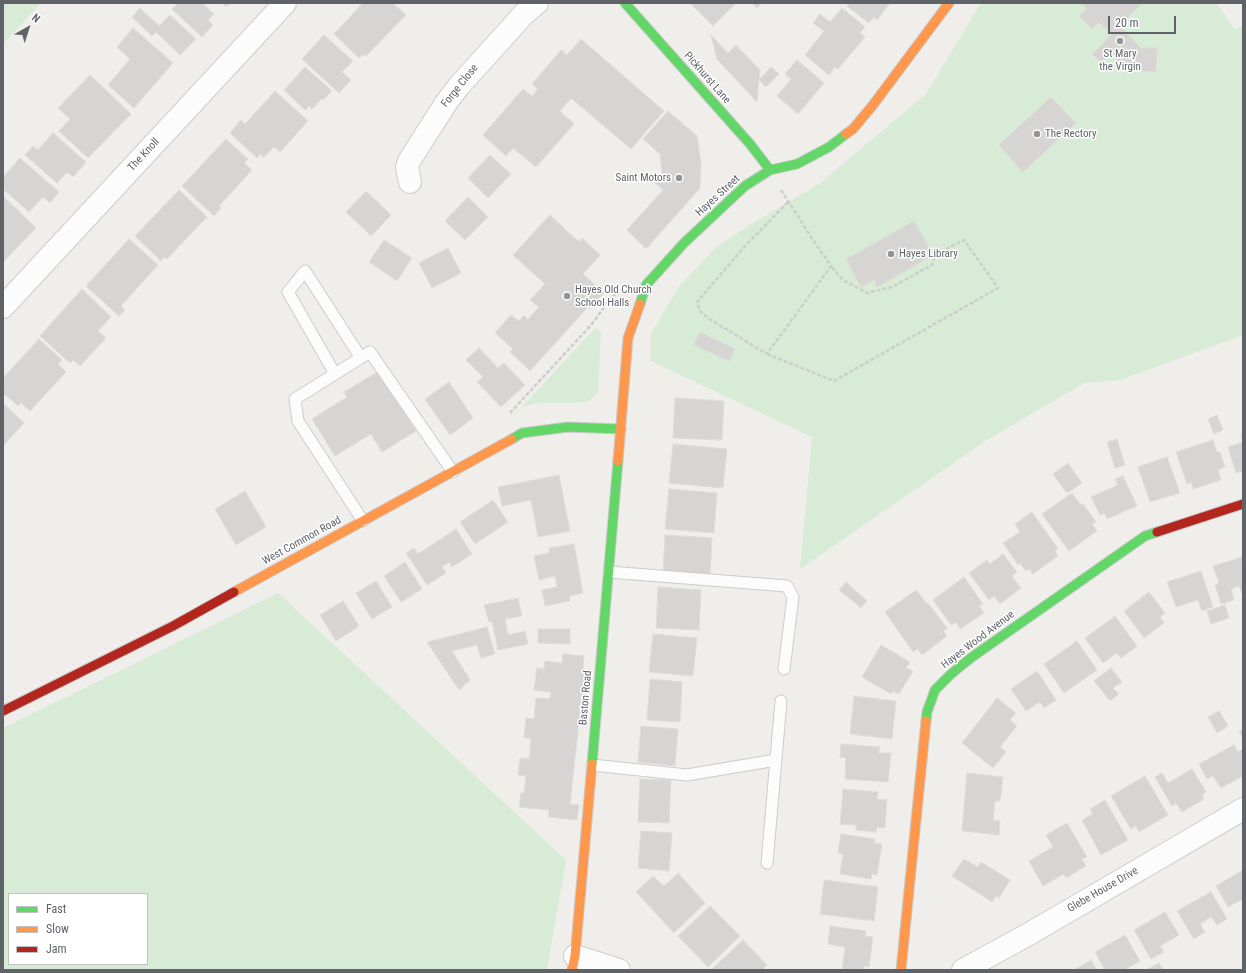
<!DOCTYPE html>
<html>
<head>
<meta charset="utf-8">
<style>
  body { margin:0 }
  #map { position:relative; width:1246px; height:973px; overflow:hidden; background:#efeeea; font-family:"Roboto Condensed",sans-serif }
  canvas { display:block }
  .frame { position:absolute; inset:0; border:4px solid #5f6368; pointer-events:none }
  .legend { position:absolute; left:8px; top:893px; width:140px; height:72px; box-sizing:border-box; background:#fff; border:1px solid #bfc1c3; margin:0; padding:5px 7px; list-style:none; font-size:12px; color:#5f6368 }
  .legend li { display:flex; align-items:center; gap:8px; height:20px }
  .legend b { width:20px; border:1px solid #bfc1c3 }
  .north { position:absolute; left:8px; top:8px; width:40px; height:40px; -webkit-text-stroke:3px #fff; paint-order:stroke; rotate:39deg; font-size:11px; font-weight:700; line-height:16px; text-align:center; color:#5f6368 }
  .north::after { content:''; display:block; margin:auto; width:14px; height:18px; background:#5f6368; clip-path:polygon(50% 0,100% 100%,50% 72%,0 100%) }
  .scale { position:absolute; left:1108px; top:16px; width:68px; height:18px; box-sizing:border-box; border:2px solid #5f6368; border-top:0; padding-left:5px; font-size:12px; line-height:14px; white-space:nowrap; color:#5f6368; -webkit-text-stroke:3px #fff; paint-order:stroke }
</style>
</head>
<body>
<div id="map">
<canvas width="1246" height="973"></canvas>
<div class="frame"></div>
<ul class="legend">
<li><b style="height:5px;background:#63d668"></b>Fast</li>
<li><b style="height:5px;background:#ff974d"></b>Slow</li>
<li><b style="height:5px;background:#b3261e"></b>Jam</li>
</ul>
<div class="north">N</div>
<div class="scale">20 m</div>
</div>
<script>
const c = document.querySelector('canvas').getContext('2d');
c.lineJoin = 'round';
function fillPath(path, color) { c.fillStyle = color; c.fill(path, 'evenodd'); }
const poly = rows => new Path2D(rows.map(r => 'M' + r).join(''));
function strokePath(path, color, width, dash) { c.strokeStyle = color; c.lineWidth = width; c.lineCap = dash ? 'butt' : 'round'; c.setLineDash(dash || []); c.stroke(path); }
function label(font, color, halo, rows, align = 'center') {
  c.font = font + ' "Roboto Condensed",sans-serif'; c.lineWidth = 3; c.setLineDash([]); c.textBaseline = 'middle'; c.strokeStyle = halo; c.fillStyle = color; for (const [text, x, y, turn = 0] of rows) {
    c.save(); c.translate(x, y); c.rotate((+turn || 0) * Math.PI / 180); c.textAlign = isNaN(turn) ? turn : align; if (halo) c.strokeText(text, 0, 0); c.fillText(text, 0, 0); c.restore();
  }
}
const green = poly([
  [3,3,41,3,3,44],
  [981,3,1216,3,1235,29,1243,26,1243,335,1120,380,1084,383,987,440,800,569,812,437,651,361,651,334,678,288,716,247,758,220,819,184,926,94],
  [595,328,601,331,598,393,589,401,575,403,538,403,522,407],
  [278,593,566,860,547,970,3,970,3,728],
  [9,894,147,894,147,964,9,964]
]);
const building = poly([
  [178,3,202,3,214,14,208,20,213,25,202,37,172,9,178,3],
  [222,3,231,3,226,7,222,3],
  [363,3,393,3,406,15,366,56,364,54,359,58,334,34,363,3],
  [690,3,736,3,713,26,690,3],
  [752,3,762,3,757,8,752,3],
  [849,3,890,3,877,20,874,17,869,23,847,6,849,3],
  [1081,3,1142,3,1120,26,1141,48,1157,48,1156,72,1117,70,1117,60,1110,53,1101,63,1092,54,1112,34,1099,22,1092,29,1079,16,1087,9,1081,3],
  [140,8,159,26,170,15,196,39,180,55,156,32,152,36,132,17,140,8],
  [842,8,865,27,860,33,865,37,838,69,835,67,829,75,805,55,824,31,813,23,820,14,830,22,842,8],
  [133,28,173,63,134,108,108,85,130,59,117,47,133,28],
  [324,35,353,61,342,72,351,80,339,93,302,59,324,35],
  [711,35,728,53,736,45,760,70,757,102,717,59,711,35],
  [581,39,664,111,631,149,571,98,560,111,574,124,536,167,513,148,506,156,483,135,523,89,532,96,538,89,532,84,561,50,567,55,581,39],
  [797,60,824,83,798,114,777,96,791,79,785,74,797,60],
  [305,67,332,91,323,100,321,99,312,109,309,106,305,110,284,90,305,67],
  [771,67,779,74,766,87,759,80,771,67],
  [90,75,131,114,88,158,59,131,70,119,58,108,90,75],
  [275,91,308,121,280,152,274,147,264,157,260,154,257,158,230,133,241,120,245,124,275,91],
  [1051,97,1076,123,1023,172,999,145,1051,97],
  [668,111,697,136,701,163,700,188,646,249,627,230,663,190,654,182,662,174,660,154,643,139,668,111],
  [53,133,86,162,73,177,67,172,57,183,25,155,33,146,38,150,53,133],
  [226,139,248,159,244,163,252,170,219,206,221,208,214,216,182,186,226,139],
  [490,155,511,174,488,198,468,178,490,155],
  [20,158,59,192,50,203,43,197,29,212,3,189,3,177,20,158],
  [179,190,207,217,167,259,164,257,161,261,135,236,179,190],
  [366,191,391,215,371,236,346,212,366,191],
  [3,196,36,228,4,261,3,260,3,196],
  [468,197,488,217,465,240,445,221,468,197],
  [550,215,579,242,582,238,600,255,583,274,604,293,589,309,587,308,530,371,510,352,513,349,495,333,511,315,519,321,524,315,528,319,539,307,530,300,545,284,513,255,550,215],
  [914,221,929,248,924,251,928,258,877,287,874,280,861,287,846,259,914,221],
  [129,239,158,265,121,306,125,310,119,316,86,286,129,239],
  [384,240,412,258,397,281,369,262,384,240],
  [448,248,461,273,432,288,419,263,448,248],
  [82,289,111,317,98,331,106,338,80,366,73,360,70,363,40,336,82,289],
  [700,332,735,349,729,361,694,345,700,332],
  [39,339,62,360,58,364,66,372,30,411,21,403,18,406,3,393,3,378,39,339],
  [479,348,498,368,504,363,525,385,501,407,477,382,483,377,466,360,479,348],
  [379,371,416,431,382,452,371,434,335,456,312,419,347,397,344,392,379,371],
  [449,382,473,418,450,435,425,399,449,382],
  [675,398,724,401,722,440,673,438,675,398],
  [3,403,24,423,3,446,3,403],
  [1217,415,1223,430,1214,434,1208,419,1217,415],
  [1241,435,1243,435,1243,471,1236,473,1228,447,1243,442,1241,435],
  [1117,439,1125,465,1115,468,1107,442,1117,439],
  [1213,440,1217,452,1220,452,1225,467,1218,470,1221,480,1193,489,1191,482,1187,484,1176,452,1213,440],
  [673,444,727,449,723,488,669,483,673,444],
  [1167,457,1180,493,1150,502,1138,467,1167,457],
  [1068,463,1082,483,1067,493,1053,474,1068,463],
  [559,475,570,531,538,537,531,500,502,506,498,487,559,475],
  [1123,476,1137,506,1107,519,1105,513,1100,515,1091,497,1118,485,1115,479,1123,476],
  [669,489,717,493,714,533,665,529,669,489],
  [245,491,266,527,236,545,215,509,245,491],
  [1072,493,1081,505,1083,504,1096,522,1092,524,1097,531,1069,551,1042,514,1072,493],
  [493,500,508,522,475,544,460,522,493,500],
  [1032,512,1058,549,1055,551,1058,556,1033,574,1029,569,1026,571,1020,563,1018,565,1003,543,1020,532,1015,524,1032,512],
  [456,529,472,554,452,567,449,562,442,567,446,573,427,585,406,553,414,548,418,554,456,529],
  [665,535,712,538,710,576,663,572,665,535],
  [574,544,583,593,569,596,570,601,545,606,542,590,557,587,555,576,539,580,534,556,549,553,549,548,574,544],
  [1003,554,1017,572,1012,576,1021,588,1000,604,994,596,989,600,969,573,987,560,990,564,1003,554],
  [1242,557,1243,596,1239,586,1231,589,1234,600,1221,604,1215,585,1219,583,1213,566,1242,557],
  [405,562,422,589,401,602,384,576,405,562],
  [1201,571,1213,607,1202,611,1198,600,1176,607,1167,582,1201,571],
  [964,577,983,604,979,606,984,613,960,629,956,622,951,625,933,600,964,577],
  [376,581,392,607,372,619,356,593,376,581],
  [846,582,867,601,861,608,839,590,846,582],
  [658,587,701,590,699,630,656,628,658,587],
  [916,590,927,604,928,603,947,628,943,631,947,636,922,655,918,649,913,652,885,612,916,590],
  [1149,592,1165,613,1160,617,1164,623,1144,638,1124,611,1149,592],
  [518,598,522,616,505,619,508,635,525,631,528,644,498,650,492,622,489,622,484,605,518,598],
  [343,601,359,626,336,641,320,615,343,601],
  [1225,605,1229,618,1211,624,1207,611,1225,605],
  [1115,616,1137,646,1121,658,1117,653,1103,663,1085,638,1115,616],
  [487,627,495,654,481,658,477,645,452,651,470,680,459,690,427,642,487,627],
  [538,629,570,629,570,644,538,643,538,629],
  [653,634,697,638,693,676,649,672,653,634],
  [1077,641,1097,670,1064,693,1044,664,1077,641],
  [881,645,910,662,906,668,913,671,899,694,893,691,891,694,862,677,881,645],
  [563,654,584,656,583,669,590,670,588,686,583,685,570,804,579,805,577,820,548,817,549,810,519,807,521,793,524,793,526,776,518,775,520,758,529,759,531,738,524,738,526,718,534,719,536,698,550,699,551,692,534,690,537,668,544,669,545,661,562,663,563,654],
  [1111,668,1122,682,1113,688,1119,694,1110,701,1094,681,1111,668],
  [1037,671,1056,700,1044,708,1040,702,1026,711,1011,689,1037,671],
  [650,679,682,682,680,722,647,720,650,679],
  [854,696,896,701,892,739,850,734,854,696],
  [997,698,1016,713,1010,720,1017,726,1000,747,1006,752,993,768,962,743,997,698],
  [1219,711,1228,726,1217,733,1208,717,1219,711],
  [641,726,678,729,675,766,638,762,641,726],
  [1243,729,1243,738,1239,732,1243,729],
  [841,744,880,747,879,753,891,753,888,782,845,779,846,758,840,757,841,744],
  [1234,745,1238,752,1243,749,1243,776,1221,788,1213,776,1207,779,1199,764,1234,745],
  [1192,769,1206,792,1202,795,1204,799,1182,812,1176,803,1172,806,1155,777,1162,773,1168,783,1192,769],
  [967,773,1003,777,1000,801,995,801,993,820,1000,821,999,835,962,831,967,773],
  [1145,776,1168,815,1139,832,1136,826,1131,829,1111,796,1145,776],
  [640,779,671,780,669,823,638,822,640,779],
  [843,789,878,792,877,799,887,800,885,828,877,827,876,832,856,830,856,825,840,824,843,789],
  [1105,800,1128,840,1101,855,1082,820,1093,814,1090,809,1105,800],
  [1067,823,1087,857,1082,859,1086,866,1066,878,1064,874,1043,886,1029,861,1053,847,1046,835,1067,823],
  [641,831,672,833,669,871,638,868,641,831],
  [841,834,875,839,874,843,882,844,877,875,872,874,871,879,840,874,843,854,838,853,841,834],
  [964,859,978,867,981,862,1010,880,999,898,996,896,992,902,952,876,964,859],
  [1243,870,1243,899,1228,907,1216,886,1243,870],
  [678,873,705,903,674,933,636,892,653,876,664,886,678,873],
  [824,880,878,887,874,921,820,914,824,880],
  [1211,892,1227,919,1217,925,1211,917,1200,924,1205,932,1194,939,1177,911,1211,892],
  [710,906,740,936,708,967,678,936,710,906],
  [1165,912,1179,935,1160,946,1164,952,1151,959,1134,930,1165,912],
  [830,926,866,931,865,936,873,937,869,967,864,966,864,970,842,970,845,947,828,944,830,926],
  [1125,935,1140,961,1124,970,1105,970,1095,952,1125,935],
  [743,940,767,965,762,970,711,970,743,940],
  [1091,960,1097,970,1074,970,1091,960],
  [1159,963,1163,970,1146,970,1159,963]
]);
const path = poly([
  [781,190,813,240,831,266,767,354,708,318,700,311,697,302,745,246,788,202],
  [767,354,834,381,998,288,964,240,936,254,932,265,892,287,867,293,843,280,831,266],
  [510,413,592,324,613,295,619,295]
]);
const lane = poly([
  [335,374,288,292,305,271,361,358],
  [363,521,298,421,295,399,370,352,453,472],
  [609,572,787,586,793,597,784,669],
  [592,765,687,775,776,760],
  [767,863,781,701]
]);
const street = poly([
  [410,182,407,167,409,161,446,103,458,87,524,14,537,3],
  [3,307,285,3],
  [575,956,619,970],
  [963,970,1029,934,1243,809]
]);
const fast = poly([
  [625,3,750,144,770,170],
  [640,304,646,285,684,243,745,186,770,170,797,164,829,147,846,134],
  [512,439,522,433,568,427,621,429],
  [926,721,927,712,935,690,951,674,972,657,1145,536,1157,532],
  [592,764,618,461]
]);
const slow = poly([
  [846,134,853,129,873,105,949,3],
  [618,461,628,338,640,304],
  [234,592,512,439],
  [572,970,575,956,592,764],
  [901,970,926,721]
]);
const jam = poly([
  [1157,532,1243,504],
  [3,711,173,626,234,592]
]);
const markers = [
  [1120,41,4,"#919496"],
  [1037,134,4,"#919496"],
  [679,178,4,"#919496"],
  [891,254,4,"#919496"],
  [567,296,4,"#919496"]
];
const poiNames = [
  ["St Mary",1120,54,"center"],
  ["the Virgin",1120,67,"center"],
  ["The Rectory",1045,134],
  ["Saint Motors",671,178,"right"],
  ["Hayes Library",899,254],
  ["Hayes Old Church",575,290],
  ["School Halls",575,303]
];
const streetNames = [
  ["Pickhurst Lane",707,78,49],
  ["Forge Close",460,86,-51],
  ["The Knoll",144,155,-47],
  ["Hayes Street",718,196,-42],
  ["West Common Road",302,541,-29],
  ["Hayes Wood Avenue",978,640,-37],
  ["Baston Road",586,698,-85],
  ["Glebe House Drive",1103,890,-30]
];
fillPath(green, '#d8ebd6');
fillPath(building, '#d6d5d3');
strokePath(building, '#deddd9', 1);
strokePath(lane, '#cbcccc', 13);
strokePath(street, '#cbcccc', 24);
strokePath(fast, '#cacacb', 11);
strokePath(slow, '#cacacb', 11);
strokePath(jam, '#cacacb', 11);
strokePath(path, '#cacfcc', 2.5, [4, 2]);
strokePath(lane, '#fdfcfc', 11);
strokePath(street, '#fdfcfc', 22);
strokePath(fast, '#63d668', 9);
strokePath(slow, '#ff974d', 9);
strokePath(jam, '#b3261e', 9);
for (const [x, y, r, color] of markers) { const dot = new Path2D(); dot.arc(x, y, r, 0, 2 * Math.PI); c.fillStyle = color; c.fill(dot); strokePath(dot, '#fff', 1.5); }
label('11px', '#5f6368', '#fff', poiNames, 'left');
label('11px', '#5f6368', '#fff', streetNames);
</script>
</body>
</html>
